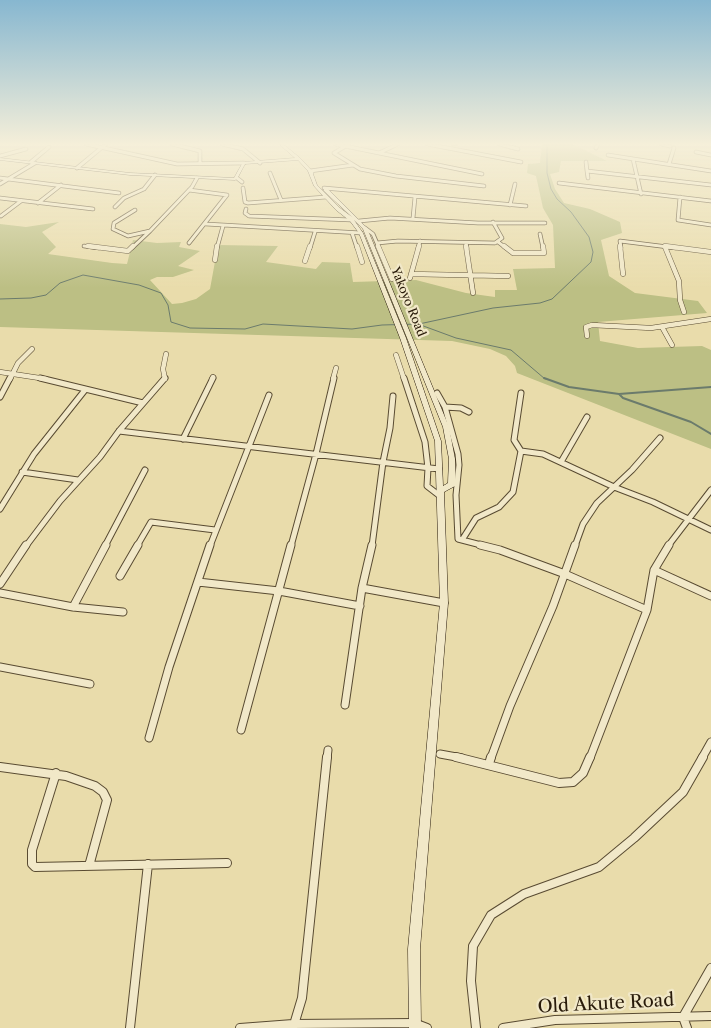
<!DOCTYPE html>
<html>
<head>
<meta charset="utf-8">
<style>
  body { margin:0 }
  canvas { display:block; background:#e9dcab }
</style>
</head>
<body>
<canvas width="711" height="1028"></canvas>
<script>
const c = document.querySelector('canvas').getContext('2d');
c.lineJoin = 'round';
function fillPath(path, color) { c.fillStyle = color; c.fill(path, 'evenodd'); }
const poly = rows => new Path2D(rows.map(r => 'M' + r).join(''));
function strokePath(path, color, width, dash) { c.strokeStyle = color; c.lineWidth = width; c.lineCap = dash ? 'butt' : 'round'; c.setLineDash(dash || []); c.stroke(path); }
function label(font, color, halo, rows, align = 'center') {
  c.font = font + ' "Libre Caslon Text",serif'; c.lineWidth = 4.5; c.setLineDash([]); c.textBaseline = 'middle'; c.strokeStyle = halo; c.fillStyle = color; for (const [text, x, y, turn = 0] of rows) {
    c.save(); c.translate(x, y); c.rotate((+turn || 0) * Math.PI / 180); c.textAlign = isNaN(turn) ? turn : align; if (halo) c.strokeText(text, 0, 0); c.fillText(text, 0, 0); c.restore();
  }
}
const green = poly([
  [542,144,572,144,607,161,561,161,559,172,550,174,555,189,564,203,590,209,620,222,622,233,601,240,609,276,635,293,698,301,707,313,598,322,600,341,638,348,702,346,711,350,711,449,517,373,515,366,506,356,490,349,452,341,0,327,0,224,26,227,59,222,42,232,56,247,48,254,112,263,127,264,133,240,157,243,181,242,179,247,200,251,178,266,194,270,173,277,157,277,150,280,172,304,182,303,196,299,210,289,218,245,278,246,266,262,316,269,322,262,350,263,353,282,416,280,466,293,495,297,495,290,517,290,513,269,555,268,553,225,543,208,536,176,527,173,528,164,540,163]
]);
const streamFar1 = poly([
  [0,299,31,298,46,295,60,283,83,275,139,285,161,293,168,305,171,322,190,328,245,329,263,324,352,329,382,325,418,324,456,338,511,350,545,379],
  [419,324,493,308,540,303,552,299,591,262,593,252,589,237,571,212,557,199,551,189,547,173,547,144]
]);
const stream = poly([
  [544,378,569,387,619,394,623,398,691,422,711,434],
  [619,394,711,387]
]);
const streetFar4 = poly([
  [86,144,177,164,244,163],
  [172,144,200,151,200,163],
  [222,144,243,149,260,163],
  [335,144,482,174],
  [349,144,334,153,360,169,396,176,484,186],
  [427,144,521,162],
  [453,144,456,144],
  [499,144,518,149],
  [661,144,670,146],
  [596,148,598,144],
  [696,152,711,155],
  [379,153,398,144],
  [608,155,711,171],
  [0,156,26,149],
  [633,159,641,194],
  [31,162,49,147],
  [586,162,587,171],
  [669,164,674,148],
  [77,168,106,144],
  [310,171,353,165],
  [270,173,281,200],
  [0,178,119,193],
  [237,178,242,182],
  [588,178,587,171,711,185],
  [559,183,711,201],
  [0,184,35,163],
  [243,188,245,202,248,203,326,197],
  [324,188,526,206],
  [189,190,227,195,189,243],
  [680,197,678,220,711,225],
  [0,198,93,209],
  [38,203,61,185],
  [510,205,515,184],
  [115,207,124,198,144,189,155,175],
  [246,209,245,213,249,216,352,220],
  [135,210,114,223,113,229,128,236,150,231,192,187,197,178],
  [1,216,21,201],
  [413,218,415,197],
  [359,221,390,218,478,223,545,223],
  [206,224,361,233],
  [365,228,373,234,379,248],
  [352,233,357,248],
  [540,234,543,248],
  [498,242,506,248],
  [377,243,398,241,495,243,502,238,493,222],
  [466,243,467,248],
  [84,246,99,248],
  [132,248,150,231],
  [217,248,223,226],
  [310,248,315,232],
  [418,248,420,241],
  [621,248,620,241,676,248]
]);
const streetFar3 = poly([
  [88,246,128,251,133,246],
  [357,246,362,262],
  [378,246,392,279],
  [466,246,473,293],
  [504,246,513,253,544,253,543,246],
  [620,246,623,274],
  [665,246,711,252],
  [665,247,679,281,680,300,684,312],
  [215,260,217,246],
  [305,261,310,246],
  [411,274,508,276],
  [410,278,419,246],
  [662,327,672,345],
  [587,336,586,327,592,325,651,328,711,319],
  [396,355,404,379],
  [0,372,46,379],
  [10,379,18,363,32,349],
  [165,379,163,369,166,354],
  [212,379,213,377],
  [333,379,336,368]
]);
const streetFar2 = poly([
  [40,378,143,403],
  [404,378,425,442,428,468,427,486,440,496],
  [437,393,445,407,458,454,459,465,456,495,458,539,485,546],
  [0,397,10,378],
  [445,407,461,408,469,412],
  [119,431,439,469],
  [183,439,213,378],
  [521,451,543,454,614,487,653,502,711,530],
  [561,462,587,417],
  [22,472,78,480],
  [0,509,34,454,85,390],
  [462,540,476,518,499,507,513,492,521,451,514,440,521,393],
  [26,546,60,501,100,457,119,431,165,378],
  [105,546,145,470],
  [137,546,151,522,215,530],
  [210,546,269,395],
  [291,546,316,454,334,378],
  [372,546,383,462,390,428,393,396],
  [575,546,583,524,597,503,632,470,660,438],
  [668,546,711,490]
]);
const streetFar1 = poly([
  [480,545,500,550,565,574,647,610],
  [654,570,711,596],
  [120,576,138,545],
  [198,582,279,591,360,606],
  [0,584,26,545],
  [362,588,444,603],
  [0,593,73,607,123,612],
  [73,607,106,545],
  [0,667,90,684],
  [345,705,362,588,372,545],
  [241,730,291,545],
  [149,738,169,667,210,545],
  [440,754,462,758],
  [327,758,328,750],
  [491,758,510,706,553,606,575,545],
  [590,758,647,610,654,570,669,545],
  [702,758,711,742]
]);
const street = poly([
  [456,757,559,783,573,782,583,773,590,757],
  [489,764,491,757],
  [0,767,66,776,95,786,103,792,107,800,89,866],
  [56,773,32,850,32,864,35,867,227,863],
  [130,1028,148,864],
  [240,1028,293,1024,414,1023,427,1028],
  [293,1028,302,998,327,757],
  [476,1028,471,981,473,946,491,915,524,894,599,867,634,838,683,792,703,757],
  [503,1028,555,1020,711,1016],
  [687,1028,683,1017,711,968]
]);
const secondary = poly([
  [279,144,283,144,300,158,314,173,313,174,317,185,340,208,352,217,324,191,324,189,328,189,367,228,449,427,455,459,456,484,455,486,444,492,448,603,420,949,421,1028,409,1028,408,949,440,603,435,441,400,338,359,233,350,221,336,210,314,186,308,171,298,160,245,164,237,179,235,180,130,175,0,160,0,158,130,173,234,178,243,162,295,158,279,144],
  [354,220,363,229,443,427,449,459,448,483,443,486,441,441,406,338,363,233,354,220]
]);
const farStreetnames = [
  ["Yakoyo Road",408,302,68]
];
const nearStreetnames = [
  ["Old Akute Road",606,1004,-3]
];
fillPath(green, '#bcbf84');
strokePath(streamFar1, '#6b7b6c', 1);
strokePath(stream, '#6b7b6c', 2);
strokePath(streetFar4, '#594b32', 4.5);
strokePath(streetFar3, '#594b32', 5.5);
strokePath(streetFar2, '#594b32', 7);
strokePath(streetFar1, '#594b32', 9);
strokePath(street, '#594b32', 10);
strokePath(secondary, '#291b0a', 1);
strokePath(streetFar4, '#f1e8c8', 3);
strokePath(streetFar3, '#f1e8c8', 4.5);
strokePath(streetFar2, '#f1e8c8', 5);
strokePath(streetFar1, '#f1e8c8', 7);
strokePath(street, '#f1e8c8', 8);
fillPath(secondary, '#f1e8c8');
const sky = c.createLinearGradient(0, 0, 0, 288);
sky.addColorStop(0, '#87b7d0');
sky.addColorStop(0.5, '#f5efd9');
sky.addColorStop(1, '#f5efd900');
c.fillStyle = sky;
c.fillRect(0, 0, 711, 288);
label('12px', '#291b0a', '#f1e8c8', farStreetnames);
label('18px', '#291b0a', '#f1e8c8', nearStreetnames);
</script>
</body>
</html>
